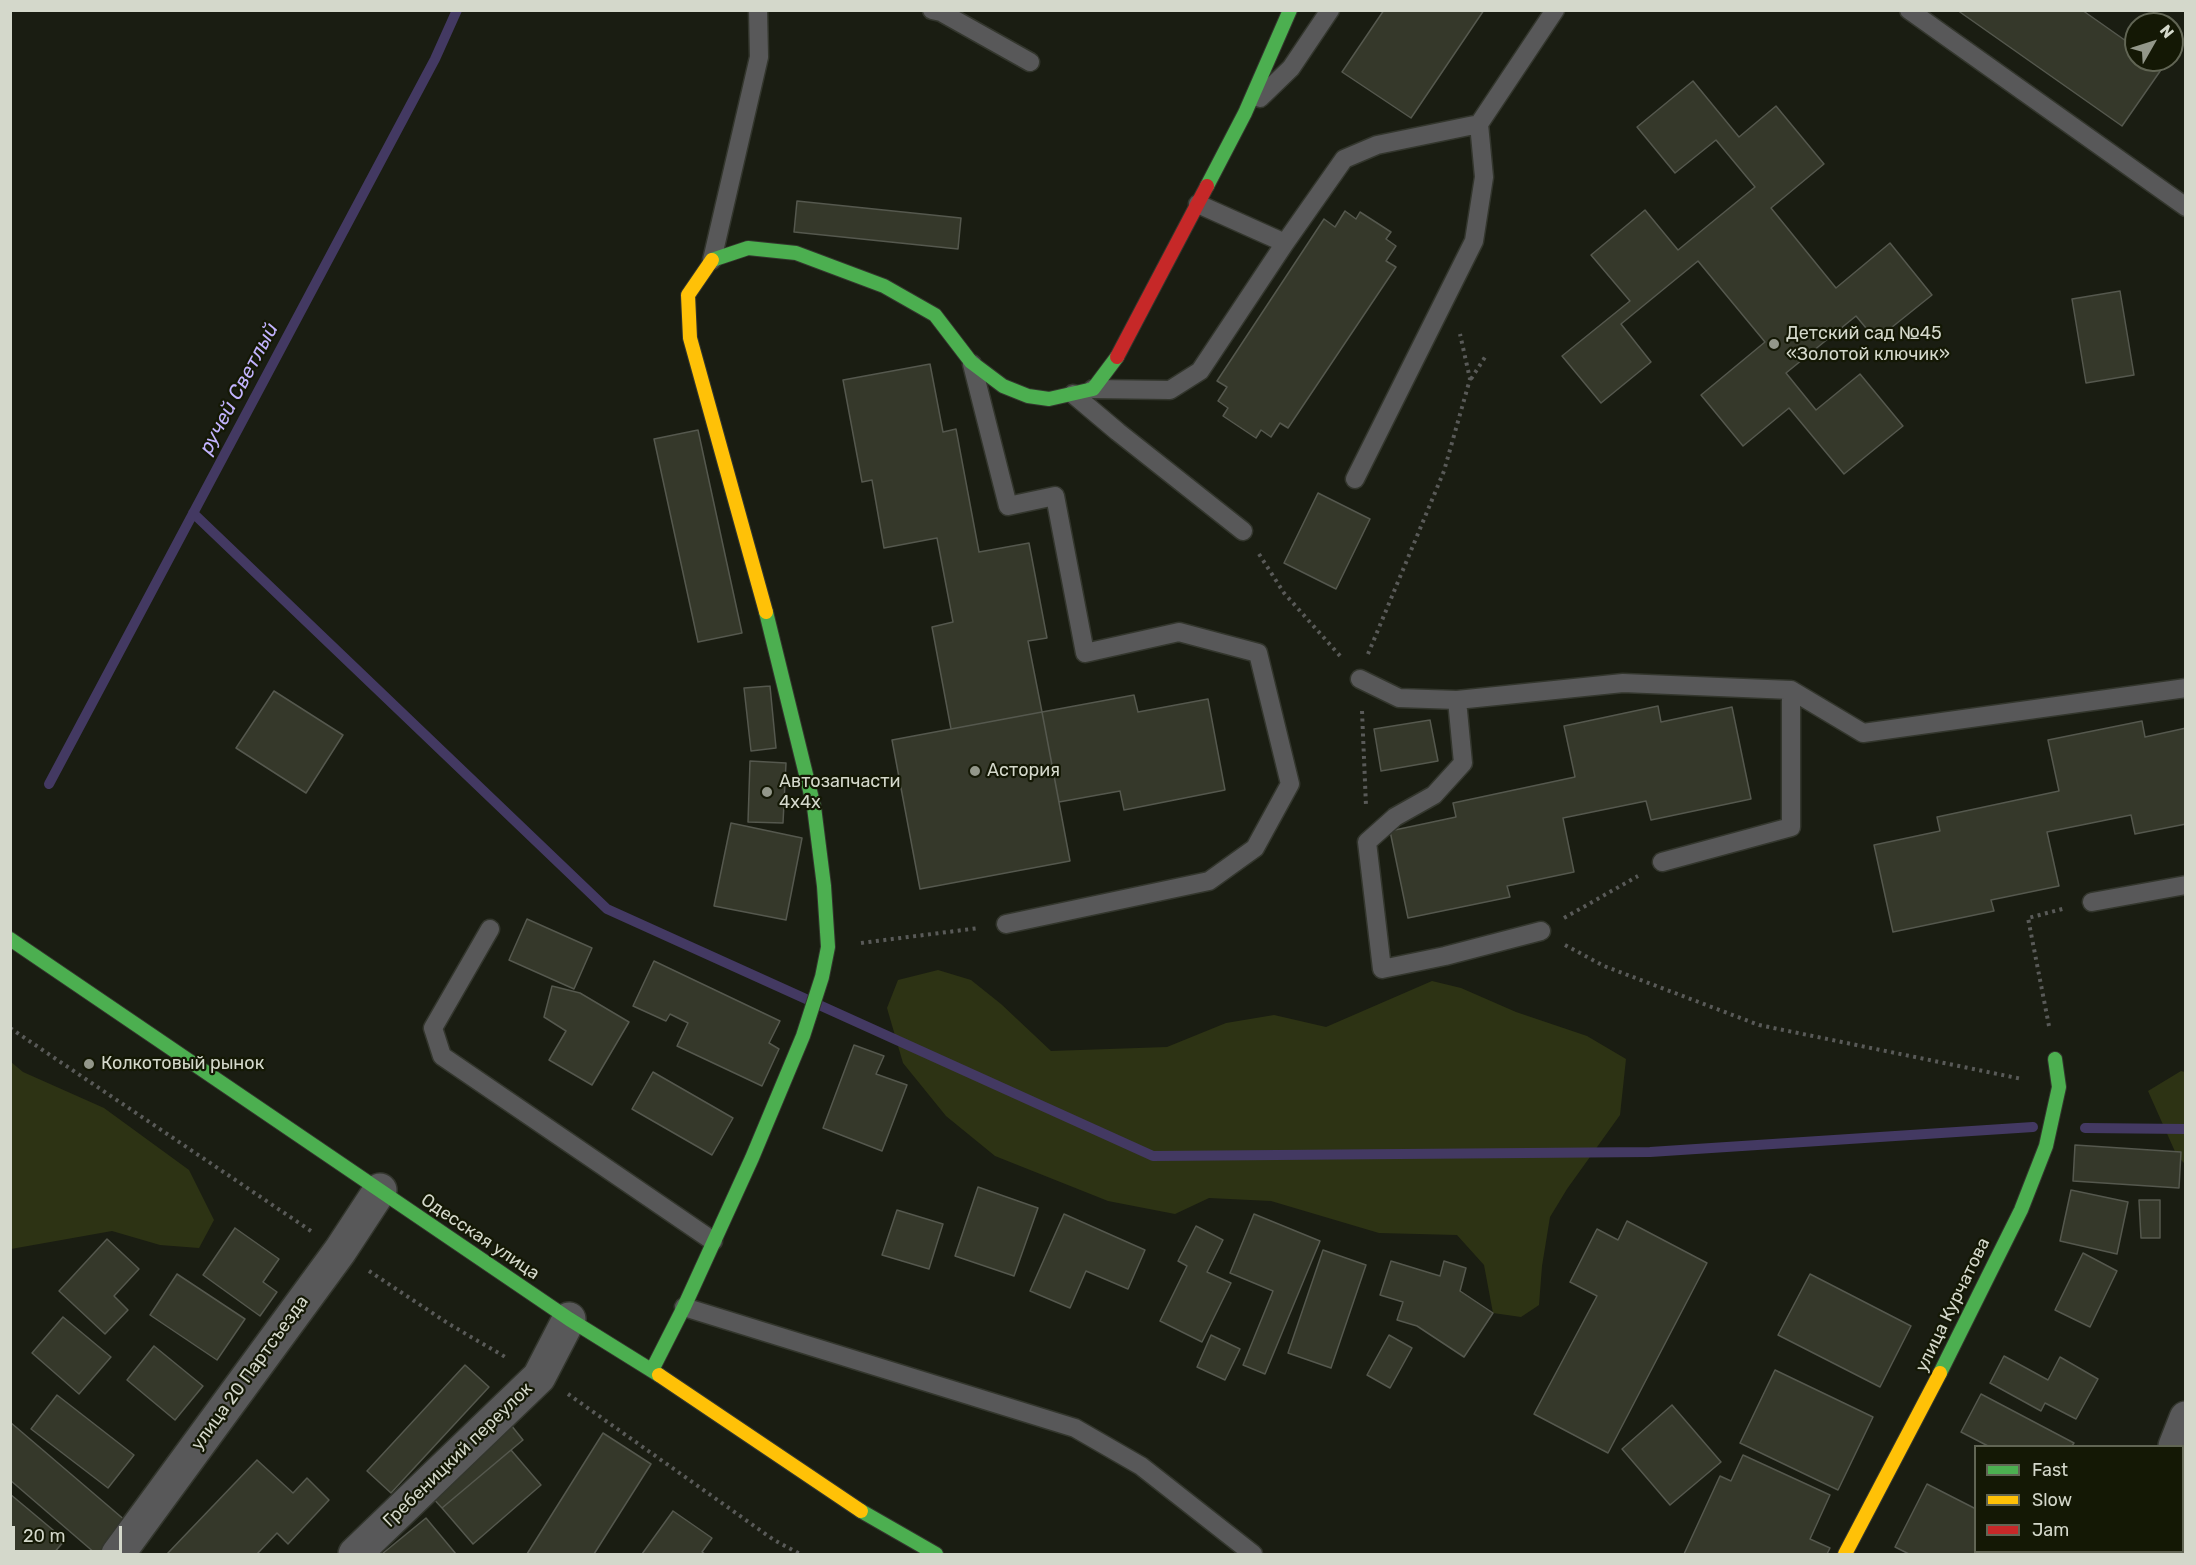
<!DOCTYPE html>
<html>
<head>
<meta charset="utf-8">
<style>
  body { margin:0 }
  #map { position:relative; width:2196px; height:1565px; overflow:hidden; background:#1a1d12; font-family:Rubik,sans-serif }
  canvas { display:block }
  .frame { position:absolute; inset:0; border:12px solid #d4d8cb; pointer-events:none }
  .legend { position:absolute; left:1974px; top:1445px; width:210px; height:108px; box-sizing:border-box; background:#141805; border:2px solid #616554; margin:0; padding:8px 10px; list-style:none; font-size:18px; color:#d4d8cb }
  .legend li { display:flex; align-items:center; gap:12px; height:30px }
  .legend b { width:30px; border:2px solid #616554 }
  .north { position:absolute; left:2124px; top:12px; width:60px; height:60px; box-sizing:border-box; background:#141805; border:2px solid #616554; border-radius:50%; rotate:51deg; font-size:16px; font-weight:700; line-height:24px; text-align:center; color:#d4d8cb }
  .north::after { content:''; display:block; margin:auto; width:21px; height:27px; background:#93978a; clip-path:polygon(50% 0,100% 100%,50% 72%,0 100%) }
  .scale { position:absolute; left:12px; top:1526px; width:110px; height:27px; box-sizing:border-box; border:3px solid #d4d8cb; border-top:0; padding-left:8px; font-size:18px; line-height:21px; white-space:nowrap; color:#d4d8cb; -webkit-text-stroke:4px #141805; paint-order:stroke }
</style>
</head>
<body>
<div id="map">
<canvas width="2196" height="1565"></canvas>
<div class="frame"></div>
<ul class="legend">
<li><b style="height:8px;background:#4caf50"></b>Fast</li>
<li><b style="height:8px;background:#ffc107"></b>Slow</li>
<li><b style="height:8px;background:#c62828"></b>Jam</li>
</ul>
<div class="north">N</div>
<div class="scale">20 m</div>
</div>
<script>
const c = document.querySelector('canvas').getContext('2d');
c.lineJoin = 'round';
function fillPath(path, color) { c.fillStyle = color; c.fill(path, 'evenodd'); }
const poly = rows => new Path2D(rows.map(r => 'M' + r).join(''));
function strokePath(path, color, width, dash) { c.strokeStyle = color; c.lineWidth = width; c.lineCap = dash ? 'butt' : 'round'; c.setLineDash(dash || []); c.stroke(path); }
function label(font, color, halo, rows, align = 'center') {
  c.font = font + ' Rubik,sans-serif'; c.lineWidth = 4.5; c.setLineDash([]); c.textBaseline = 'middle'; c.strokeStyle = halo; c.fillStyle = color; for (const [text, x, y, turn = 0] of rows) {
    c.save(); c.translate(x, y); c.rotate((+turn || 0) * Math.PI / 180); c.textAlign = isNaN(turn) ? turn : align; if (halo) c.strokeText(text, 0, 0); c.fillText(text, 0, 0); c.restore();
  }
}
const green = poly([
  [938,970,971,980,1001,1004,1051,1051,1167,1047,1226,1023,1274,1015,1326,1027,1432,981,1461,988,1516,1012,1587,1036,1626,1059,1620,1115,1567,1189,1550,1217,1542,1266,1539,1305,1521,1317,1493,1313,1484,1265,1457,1235,1379,1233,1271,1201,1209,1198,1175,1214,1108,1201,995,1156,946,1116,903,1063,887,1008,898,980],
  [11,1062,23,1072,104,1108,189,1170,214,1220,199,1248,160,1245,112,1231,11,1249],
  [2181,1071,2185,1072,2185,1164,2177,1156,2148,1091]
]);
const stream = poly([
  [193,513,607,909,1153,1156,1650,1152,2033,1127],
  [49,784,435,59,457,10],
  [2085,1128,2186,1129]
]);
const building = poly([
  [1384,10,1484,10,1411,118,1342,72,1384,10],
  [1957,10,2082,10,2136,48,2136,60,2153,60,2163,67,2122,126,1957,10],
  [1693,81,1739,137,1776,106,1824,164,1771,208,1836,288,1890,243,1932,295,1876,340,1856,316,1786,373,1816,410,1860,374,1903,426,1844,474,1789,408,1743,446,1701,395,1765,342,1698,261,1621,324,1651,362,1601,403,1562,356,1630,301,1591,255,1645,210,1678,250,1755,187,1716,140,1675,173,1637,127,1693,81],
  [797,201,961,218,958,249,794,232,797,201],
  [1345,211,1356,219,1360,212,1391,232,1386,239,1396,246,1386,261,1396,267,1288,428,1280,423,1271,437,1261,430,1256,438,1223,416,1228,408,1218,401,1227,387,1217,381,1324,219,1335,227,1345,211],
  [2120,291,2134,375,2086,383,2072,299,2120,291],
  [930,364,943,432,956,429,979,552,1029,543,1047,638,1028,641,1042,712,951,729,932,627,953,622,937,538,884,548,872,480,862,482,843,380,930,364],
  [698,430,742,633,698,642,654,439,698,430],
  [1318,493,1370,519,1336,589,1284,563,1318,493],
  [770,686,776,748,751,751,744,688,770,686],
  [274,691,343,735,306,793,236,748,274,691],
  [1134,695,1138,712,1208,699,1225,790,1124,810,1120,791,1059,802,1042,712,1134,695],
  [1658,706,1661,722,1732,707,1751,799,1651,820,1646,801,1563,818,1574,872,1507,886,1510,897,1408,918,1390,831,1456,817,1453,803,1575,777,1564,726,1658,706],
  [1042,712,1070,861,920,889,892,740,1042,712],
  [1430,720,1438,761,1381,771,1374,729,1430,720],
  [2142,721,2145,737,2186,728,2186,824,2135,834,2131,815,2047,832,2059,886,1991,900,1994,911,1893,932,1874,845,1940,831,1937,817,2059,791,2048,740,2142,721],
  [750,761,786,763,783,823,748,822,750,761],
  [731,823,802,838,786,920,714,906,731,823],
  [527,919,592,948,574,989,509,960,527,919],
  [654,961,780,1021,769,1043,779,1049,762,1086,677,1046,688,1023,670,1014,666,1021,633,1006,654,961],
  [552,986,580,993,629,1022,592,1085,549,1060,566,1031,544,1017,552,986],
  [854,1045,884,1056,876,1074,907,1085,882,1151,823,1128,854,1045],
  [653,1072,733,1118,712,1155,632,1109,653,1072],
  [2075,1145,2181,1152,2179,1188,2073,1181,2075,1145],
  [978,1187,1038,1208,1014,1276,955,1256,978,1187],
  [2071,1190,2128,1202,2117,1254,2060,1241,2071,1190],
  [2139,1200,2160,1200,2160,1238,2141,1238,2139,1200],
  [897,1210,943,1224,929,1269,882,1255,897,1210],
  [1064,1214,1145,1250,1128,1289,1086,1271,1070,1308,1030,1291,1064,1214],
  [1254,1214,1320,1241,1265,1374,1243,1365,1273,1291,1230,1273,1254,1214],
  [1627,1221,1707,1263,1608,1453,1534,1414,1597,1296,1570,1282,1597,1229,1618,1240,1627,1221],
  [1196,1226,1223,1240,1207,1272,1231,1283,1202,1342,1160,1321,1187,1266,1178,1261,1196,1226],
  [235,1228,279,1259,263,1282,277,1292,260,1316,203,1275,235,1228],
  [107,1239,139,1269,114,1296,128,1310,105,1334,59,1291,107,1239],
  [1323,1250,1366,1265,1331,1368,1288,1353,1323,1250],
  [2083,1253,2117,1271,2090,1327,2055,1310,2083,1253],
  [1391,1261,1440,1276,1444,1261,1466,1268,1460,1291,1493,1313,1464,1357,1417,1326,1397,1320,1403,1302,1380,1295,1391,1261],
  [177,1274,245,1319,217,1360,150,1315,177,1274],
  [1810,1274,1911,1326,1880,1387,1778,1335,1810,1274],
  [63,1317,111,1357,79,1394,32,1353,63,1317],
  [1211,1335,1240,1349,1225,1380,1197,1367,1211,1335],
  [1389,1335,1412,1348,1390,1388,1367,1375,1389,1335],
  [154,1346,203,1386,175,1420,127,1380,154,1346],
  [2004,1356,2048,1380,2060,1357,2098,1379,2076,1419,2045,1403,2041,1411,1990,1383,2004,1356],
  [465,1365,489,1387,391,1493,367,1471,465,1365],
  [1775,1370,1873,1417,1838,1490,1740,1443,1775,1370],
  [1981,1394,2074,1443,2072,1446,1988,1446,1961,1432,1981,1394],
  [57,1395,134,1455,108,1488,31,1429,57,1395],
  [1672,1405,1721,1462,1670,1505,1622,1449,1672,1405],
  [507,1420,523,1440,442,1508,431,1496,507,1420],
  [10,1422,127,1522,99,1554,96,1554,10,1480,10,1422],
  [603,1433,651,1464,594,1554,527,1554,603,1433],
  [511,1450,541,1485,473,1544,442,1508,511,1450],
  [1743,1455,1830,1495,1810,1539,1830,1548,1827,1554,1684,1554,1720,1476,1731,1481,1743,1455],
  [257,1460,293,1493,307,1478,329,1500,288,1544,277,1533,257,1554,167,1554,257,1460],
  [1927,1484,1976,1509,1976,1552,2010,1552,2008,1554,1909,1554,1895,1547,1927,1484],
  [10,1494,65,1540,53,1554,10,1554,10,1494],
  [673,1511,712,1538,702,1552,705,1554,642,1554,673,1511],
  [2182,1512,2186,1513,2186,1554,2164,1554,2165,1552,2182,1552,2182,1512],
  [426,1518,456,1554,382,1554,426,1518],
  [2060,1552,2090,1552,2089,1554,2066,1554,2060,1552]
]);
const path = poly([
  [1471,379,1487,354],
  [1259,554,1284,593,1342,658],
  [1368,654,1444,471,1470,379,1460,334],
  [1362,711,1366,806],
  [1564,918,1638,876],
  [861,943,979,928],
  [1565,945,1604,966,1759,1025,2022,1079],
  [2049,1026,2028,918,2066,908],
  [10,1028,311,1231],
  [369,1271,449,1324,507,1358],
  [568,1394,774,1540,800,1554]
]);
const lane = poly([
  [932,10,941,12,1030,62],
  [1909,10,2186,207],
  [1260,98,1291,68,1330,10],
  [1198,204,1285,243,1344,159,1377,145,1479,124,1555,10],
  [712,260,759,57,758,10],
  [972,364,1008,506,1055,496,1085,653,1179,632,1258,653,1290,784,1255,848,1209,881,1006,924],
  [1093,389,1170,390,1200,371,1285,243],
  [1073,394,1118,432,1243,531],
  [1355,479,1474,241,1484,177,1479,124],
  [1360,679,1399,698,1457,700,1623,683,1791,690,1863,733,2186,688],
  [1457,700,1463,763,1434,795,1395,817,1367,842,1382,969,1445,956,1541,931],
  [1662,862,1791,827,1791,690],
  [2092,902,2186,885],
  [490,929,433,1028,442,1056,713,1241],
  [684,1307,1075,1428,1141,1466,1253,1554]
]);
const street = poly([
  [2175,1446,2186,1418],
  [118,1554,340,1251,380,1190],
  [355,1554,539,1377,569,1319],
  [2134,1554,2135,1552]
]);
const fast = poly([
  [1207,186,1245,113,1290,10],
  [712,260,748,248,796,253,884,286,935,315,971,362,1003,386,1028,396,1049,399,1093,389,1117,357],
  [10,939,569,1319,659,1375],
  [652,1370,684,1307,752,1158,803,1036,822,977,828,947,824,886,814,807,766,612],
  [1940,1373,2021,1210,2046,1146,2059,1087,2055,1059],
  [861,1511,936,1554]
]);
const slow = poly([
  [712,260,688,295,690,338,766,612],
  [659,1375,861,1511],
  [1845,1554,1940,1373]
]);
const jam = poly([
  [1117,357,1207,186]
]);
const markers = [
  [1774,344,6,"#93978a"],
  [975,771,6,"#93978a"],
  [767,792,6,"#93978a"],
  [89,1064,6,"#93978a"]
];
const poiNames = [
  ["Детский сад №45",1786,334],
  ["«Золотой ключик»",1786,355],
  ["Астория",987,771],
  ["Автозапчасти",779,782],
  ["4х4х",779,803],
  ["Колкотовый рынок",101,1064]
];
const streetNames = [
  ["Одесская улица",480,1237,34],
  ["улица Курчатова",1953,1305,-64],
  ["улица 20 Партсъезда",250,1373,-54],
  ["Гребеницкий переулок",458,1455,-44]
];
const waterNames = [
  ["ручей Светлый",239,389,-62]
];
fillPath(green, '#2d3314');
strokePath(stream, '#433962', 10);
fillPath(building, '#35382a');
strokePath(building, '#55584e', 1.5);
strokePath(lane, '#33362d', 21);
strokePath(street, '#33362d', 36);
strokePath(fast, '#33362d', 16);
strokePath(slow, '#33362d', 16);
strokePath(jam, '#33362d', 16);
strokePath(path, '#595a58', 4, [3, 4.5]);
strokePath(lane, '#585859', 18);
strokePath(street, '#585859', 33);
strokePath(fast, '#4caf50', 14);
strokePath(slow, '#ffc107', 14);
strokePath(jam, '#c62828', 14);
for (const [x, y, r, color] of markers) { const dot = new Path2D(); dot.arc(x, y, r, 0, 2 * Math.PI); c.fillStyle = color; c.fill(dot); strokePath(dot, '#141805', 2); }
label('18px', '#d4d8cb', '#141805', poiNames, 'left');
label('18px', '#d4d8cb', '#141805', streetNames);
label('italic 20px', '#c2b3fe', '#141805', waterNames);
</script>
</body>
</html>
